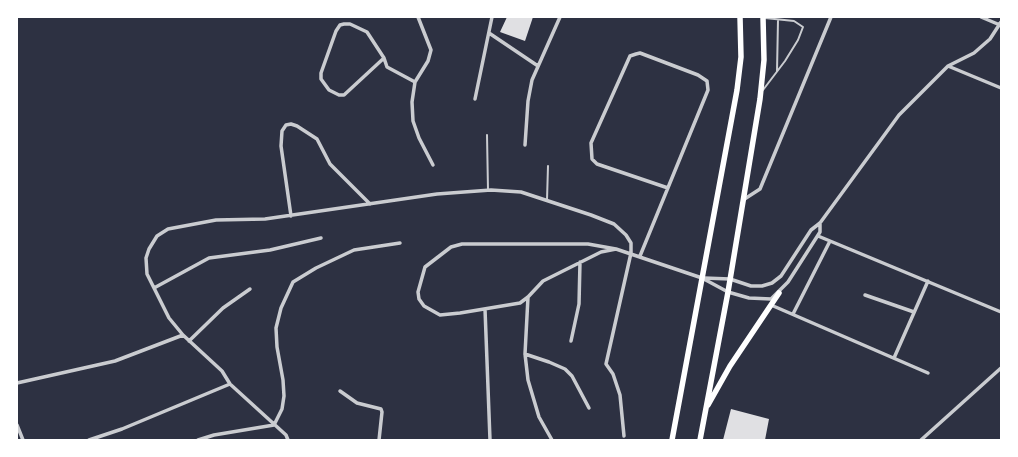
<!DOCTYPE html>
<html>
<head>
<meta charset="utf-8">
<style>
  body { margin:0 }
  #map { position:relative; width:1018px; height:457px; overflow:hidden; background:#2d3142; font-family:Barlow,sans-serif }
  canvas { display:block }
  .frame { position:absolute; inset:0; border:18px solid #fff; pointer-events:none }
</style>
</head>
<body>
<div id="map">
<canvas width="1018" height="457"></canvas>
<div class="frame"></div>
</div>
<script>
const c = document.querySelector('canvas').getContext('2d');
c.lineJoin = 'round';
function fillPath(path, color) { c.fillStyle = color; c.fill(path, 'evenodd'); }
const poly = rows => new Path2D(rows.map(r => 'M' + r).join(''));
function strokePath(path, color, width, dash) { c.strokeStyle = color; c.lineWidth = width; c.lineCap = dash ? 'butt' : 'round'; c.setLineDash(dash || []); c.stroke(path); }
const building = poly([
  [507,17,533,17,525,41,500,32],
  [731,409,769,419,765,440,723,440]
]);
const service = poly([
  [777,71,778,20],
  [763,90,785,61,798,40,803,27,794,21,765,18],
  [487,135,488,190],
  [547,200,548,166]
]);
const minor = poly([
  [418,17,431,50,428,61,415,82,412,102,413,121,419,138,433,165],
  [981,17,1000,25],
  [489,33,538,66],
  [384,58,344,95,339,95,329,90,321,79,321,73,336,31,340,25,344,24,350,24,367,32,384,58,387,67,415,82],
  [948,66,1001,88],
  [475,99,492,17],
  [525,145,528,101,532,80,560,17],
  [743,200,760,189,831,17],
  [291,216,281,146,282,131,286,125,291,124,297,126,317,139,330,164,370,204],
  [818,236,1001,312],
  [616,249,588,244,462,244,451,247,425,267,418,292,419,299,424,306,440,315,460,313,520,303,528,297,543,281,601,252,616,249,702,278,728,292,749,298,771,299,788,282,820,232,820,223],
  [640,256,708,90,707,81,698,75,640,53,636,54,630,56,591,143,592,159,597,164,668,188],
  [704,278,730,279,751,286,762,286,772,283,781,276,811,230,820,223,899,115,948,66,974,53,990,39,1001,22],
  [154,288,209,258,270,250,321,238],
  [865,295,914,312],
  [528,297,525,354,528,380,539,417,552,440],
  [771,305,928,373],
  [485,309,490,440],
  [793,314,830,241],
  [189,341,223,308,250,289],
  [571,341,579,304,580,262],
  [525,354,549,362,565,369,572,376,589,408],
  [894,358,928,281],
  [17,383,115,361,183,335],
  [340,391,357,403,381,409,382,412,379,440],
  [17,425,23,440],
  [89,440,122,429,230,384],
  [198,440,214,435,274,425,282,409,284,396,283,380,277,347,276,328,281,308,293,282,316,268,354,250,400,243],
  [288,440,286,435,230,384,222,371,183,335,169,318,147,274,146,258,149,249,157,236,168,229,216,220,265,219,437,194,491,190,521,192,591,215,614,224,626,235,631,243,631,253,606,364,613,374,620,395,624,436],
  [921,440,1001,368]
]);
const primary = poly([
  [708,405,730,366,779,293],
  [672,440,737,90,741,57,740,17],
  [700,440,728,292,760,99,764,60,763,17]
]);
fillPath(building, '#e0e0e3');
strokePath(service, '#caccd0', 2);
strokePath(minor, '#caccd0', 3.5);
strokePath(primary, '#fff', 5.5);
</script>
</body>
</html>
